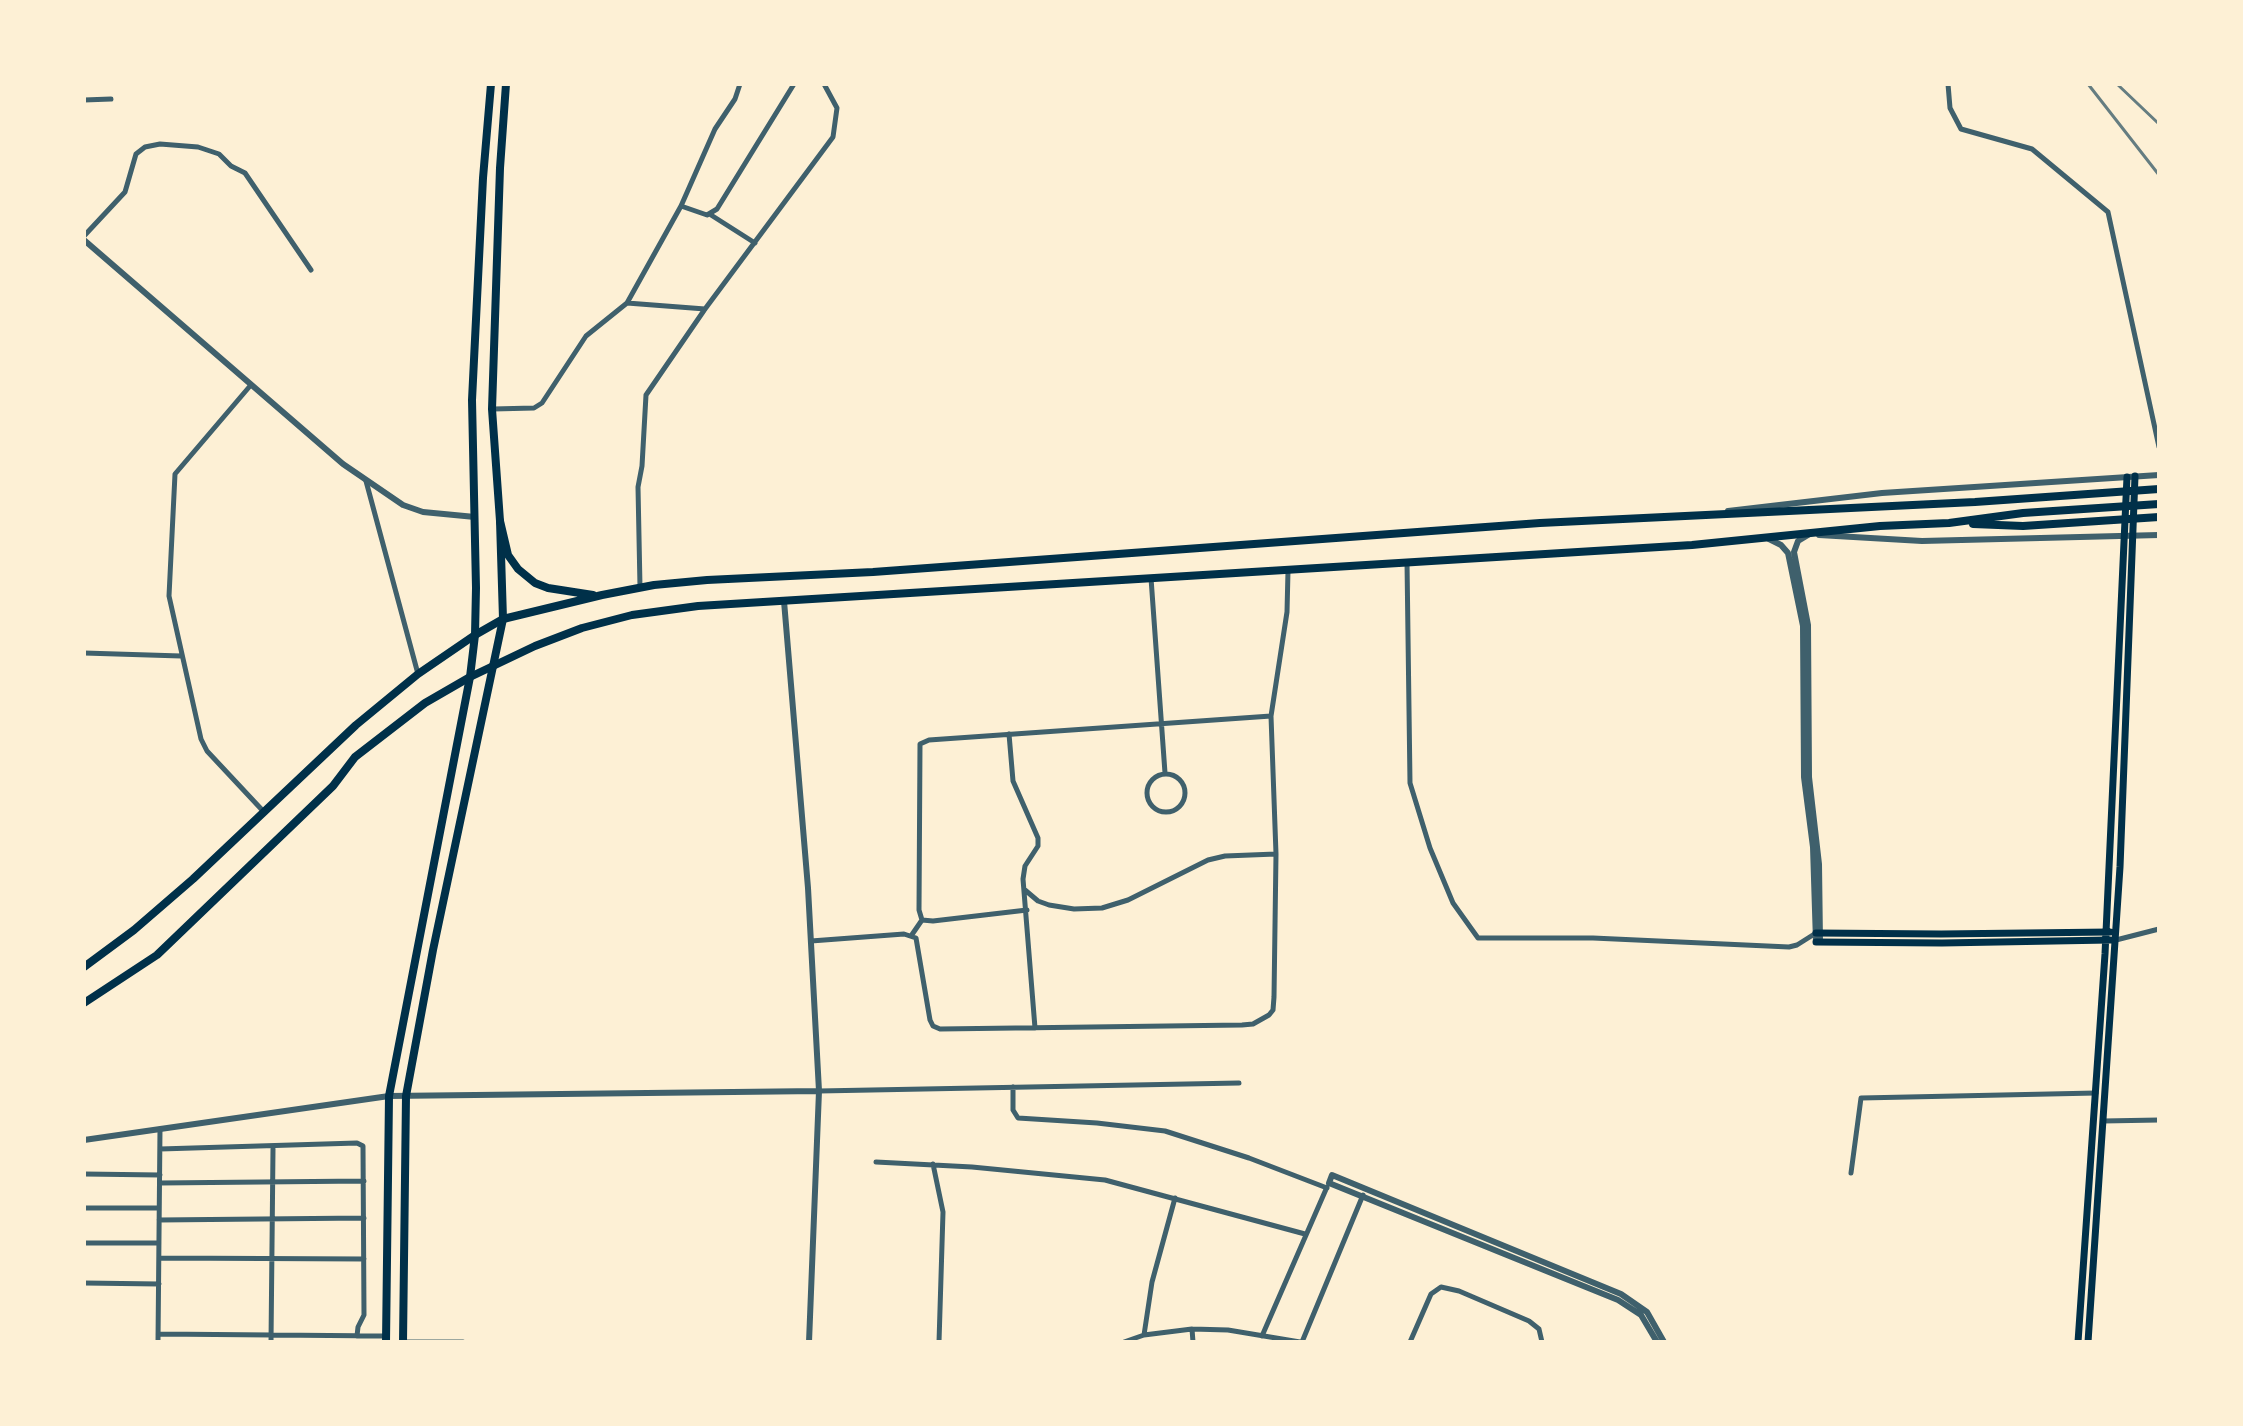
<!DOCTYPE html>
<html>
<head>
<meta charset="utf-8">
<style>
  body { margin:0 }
  #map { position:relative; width:2243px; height:1426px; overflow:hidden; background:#fdf0d5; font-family:Quicksand,sans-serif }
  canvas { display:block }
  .frame { position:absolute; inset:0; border:86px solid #fdf0d5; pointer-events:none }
</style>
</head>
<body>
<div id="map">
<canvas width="2243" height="1426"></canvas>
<div class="frame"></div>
</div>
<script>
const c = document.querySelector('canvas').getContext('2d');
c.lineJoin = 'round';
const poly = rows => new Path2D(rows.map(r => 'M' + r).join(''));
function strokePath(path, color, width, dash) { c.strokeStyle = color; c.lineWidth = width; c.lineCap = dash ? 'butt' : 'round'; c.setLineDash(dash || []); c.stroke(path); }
const minor = poly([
  [1948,84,1950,108,1961,129,2032,149,2108,212,2159,447],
  [84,100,111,99],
  [681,206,715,129,735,99,740,84],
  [711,215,755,243],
  [84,236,125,192,136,154,145,147,160,144,198,147,219,154,231,166,245,173,311,270],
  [627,303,705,309],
  [250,386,175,474,169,596,201,739,207,751,264,812],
  [493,409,534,408,542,403,586,336,627,303,681,206,707,215,717,209,794,84],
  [366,481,418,674],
  [1407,562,1410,783,1430,848,1453,903,1478,938,1593,938,1789,947,1797,945,1816,933],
  [1151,578,1165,773],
  [640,587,638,487,642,466,646,395,705,309,833,137,837,108,824,84],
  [84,653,181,656],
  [1009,734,1013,781,1038,838,1038,846,1025,866,1023,879,1035,1028],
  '1147 793a19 19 0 1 1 38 0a19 19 0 1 1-38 0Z',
  [1025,890,1038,901,1049,905,1074,909,1102,908,1128,900,1208,860,1225,856,1276,854],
  [1027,910,933,921,922,920,919,910,920,744,929,740,1271,716],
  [911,936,922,920],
  [2116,940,2159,929],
  [811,941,904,934,916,938,930,1020,933,1026,940,1029,1242,1025,1253,1024,1269,1015,1273,1010,1274,997,1276,854,1271,716,1287,612,1288,571],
  [1013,1087,1013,1110,1018,1118,1097,1123,1165,1131,1249,1158,1327,1188],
  [819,1091,1239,1083],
  [2103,1121,2159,1120],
  [160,1149,357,1143,363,1146,364,1315,358,1327,357,1336],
  [876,1162,972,1167,1105,1180,1305,1234],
  [933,1164,943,1212,939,1342],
  [1851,1173,1861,1098,2096,1093],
  [84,1174,160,1175],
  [160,1183,364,1181],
  [84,1208,159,1208],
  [159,1220,364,1218],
  [84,1243,159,1243],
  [159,1258,364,1259],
  [84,1283,159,1284],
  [1192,1329,1193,1342],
  [158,1334,386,1336],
  [1144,1335,1152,1282,1175,1198],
  [1262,1336,1327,1187],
  [158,1342,160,1129],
  [271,1342,273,1149],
  [404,1342,463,1342],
  [1124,1342,1144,1335,1192,1329,1228,1330,1300,1342],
  [1302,1342,1363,1195],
  [1410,1342,1431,1294,1441,1287,1459,1291,1529,1321,1539,1329,1542,1342]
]);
const tertiary = poly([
  [84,240,343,464,403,505,423,512,475,517],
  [1728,511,1882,493,2159,475],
  [1808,535,1798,541,1794,552,1808,625,1809,777,1819,864,1820,942],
  [1819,535,1922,541,2159,535],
  [1769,539,1781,545,1788,553,1803,626,1804,777,1813,847,1816,942],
  [784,601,808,888,819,1091,809,1342],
  [84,1140,389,1096,819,1091],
  [1657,1342,1641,1315,1618,1300,1329,1183,1332,1175,1621,1294,1647,1312,1664,1342]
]);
const secondary = poly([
  [1816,933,1941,934,2110,932],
  [1816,942,1942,943,2110,940],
  [2078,1342,2105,954,2127,477],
  [2088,1342,2120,867,2135,476]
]);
const primary = poly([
  [386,1342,389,1096,470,677,475,635,476,588,472,400,483,178,491,84],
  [403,1342,406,1096,433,950,503,619,500,521,492,409,500,168,506,84]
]);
const trunk = poly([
  [500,521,508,555,518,569,535,583,548,588,593,595],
  [1973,524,2023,526,2159,517],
  [84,967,134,930,193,879,356,725,418,674,475,635,503,619,602,595,654,585,707,580,873,572,1540,523,1975,502,2159,489],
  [84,1003,157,955,333,786,355,757,425,703,470,677,535,646,582,628,632,615,698,606,1692,545,1880,526,1949,523,2023,513,2159,504]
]);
const rail = poly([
  [2088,84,2159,175],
  [2117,84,2159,124]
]);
strokePath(minor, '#3f606c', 5);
strokePath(tertiary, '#3f606c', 6);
strokePath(secondary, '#003049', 7);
strokePath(primary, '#003049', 8);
strokePath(trunk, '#003049', 8);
strokePath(rail, '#657d81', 3);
</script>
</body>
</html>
